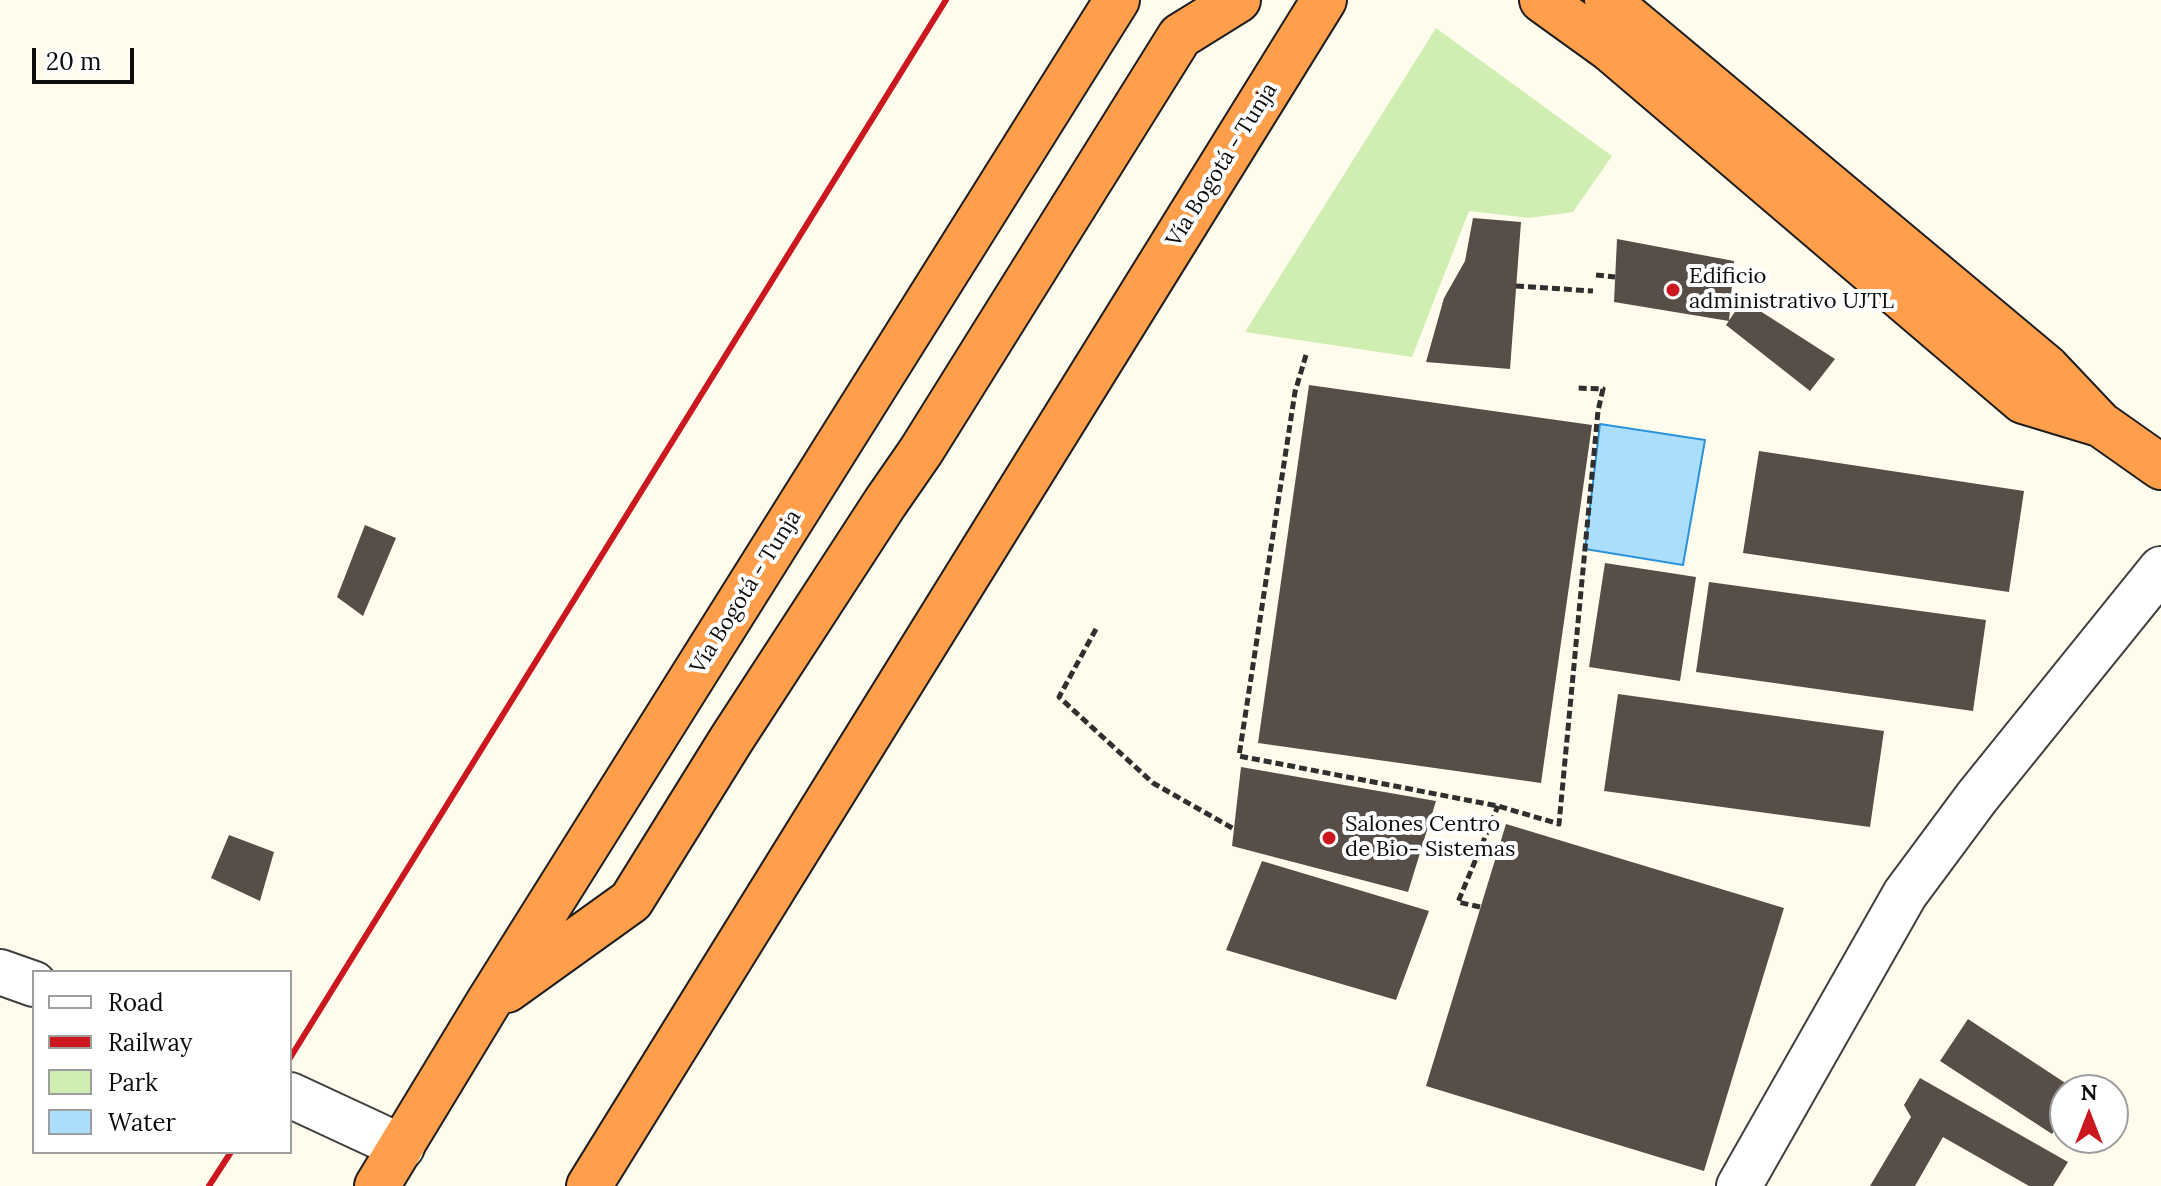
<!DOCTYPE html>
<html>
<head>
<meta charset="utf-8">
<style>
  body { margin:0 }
  #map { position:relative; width:2161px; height:1186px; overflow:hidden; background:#fffced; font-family:Lora,serif }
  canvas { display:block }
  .legend { position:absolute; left:32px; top:970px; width:260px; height:184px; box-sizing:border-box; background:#fff; border:2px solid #9e9e9e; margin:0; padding:10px 14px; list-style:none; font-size:24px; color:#0d0d0d }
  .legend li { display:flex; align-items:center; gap:16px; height:40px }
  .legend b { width:40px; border:2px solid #9e9e9e }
  .north { position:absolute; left:2049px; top:1074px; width:80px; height:80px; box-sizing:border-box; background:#fff; border:2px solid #9e9e9e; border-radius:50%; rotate:0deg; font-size:22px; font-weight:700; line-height:32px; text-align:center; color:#0d0d0d }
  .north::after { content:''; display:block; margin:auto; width:28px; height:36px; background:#cb171e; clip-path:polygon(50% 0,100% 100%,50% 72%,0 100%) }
  .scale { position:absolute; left:32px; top:48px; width:102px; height:36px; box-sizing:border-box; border:4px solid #0d0d0d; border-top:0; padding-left:10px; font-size:24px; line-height:28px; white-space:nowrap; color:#0d0d0d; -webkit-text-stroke:6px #fff; paint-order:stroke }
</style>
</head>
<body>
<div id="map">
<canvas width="2161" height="1186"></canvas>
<ul class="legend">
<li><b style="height:10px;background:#fff"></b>Road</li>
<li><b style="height:10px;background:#cb171e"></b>Railway</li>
<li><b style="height:22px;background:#d1eeb2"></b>Park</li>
<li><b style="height:22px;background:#abdefc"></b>Water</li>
</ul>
<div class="north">N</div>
<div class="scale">20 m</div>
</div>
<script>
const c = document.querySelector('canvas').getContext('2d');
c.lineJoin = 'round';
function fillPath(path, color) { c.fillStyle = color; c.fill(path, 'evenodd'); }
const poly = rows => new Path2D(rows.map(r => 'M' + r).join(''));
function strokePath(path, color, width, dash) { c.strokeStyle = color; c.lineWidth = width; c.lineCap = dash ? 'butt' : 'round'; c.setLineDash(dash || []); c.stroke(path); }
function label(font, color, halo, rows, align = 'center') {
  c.font = font + ' Lora,serif'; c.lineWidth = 8; c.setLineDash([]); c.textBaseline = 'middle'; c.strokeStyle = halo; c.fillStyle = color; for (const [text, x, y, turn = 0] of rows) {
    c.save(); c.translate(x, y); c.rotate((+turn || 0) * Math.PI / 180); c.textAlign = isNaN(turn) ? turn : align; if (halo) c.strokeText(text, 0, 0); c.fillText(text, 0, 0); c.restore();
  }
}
const green = poly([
  [1436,28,1612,156,1573,212,1529,218,1469,211,1412,357,1245,332]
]);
const water = poly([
  [1600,424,1705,440,1683,565,1585,549,1600,424]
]);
const building = poly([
  [1473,218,1521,222,1510,369,1426,362,1444,298,1465,261],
  [1617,239,1734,261,1729,321,1614,302],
  [1743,300,1835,359,1810,391,1726,325],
  [1309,385,1592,425,1541,783,1258,743],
  [1759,451,2024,491,2009,592,1743,553],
  [365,525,396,538,363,616,337,597],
  [1605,563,1696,577,1680,681,1589,667],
  [1709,582,1986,620,1973,711,1696,672],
  [1618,694,1884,731,1870,827,1604,791],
  [1241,767,1436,801,1408,892,1232,846],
  [1506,824,1784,908,1704,1171,1426,1086],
  [229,835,274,852,260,901,211,878],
  [1262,861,1429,911,1396,1000,1226,950],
  [1968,1019,2076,1090,2065,1090,2065,1115,2052,1134,1940,1061],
  [1920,1078,2068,1162,2053,1186,2029,1186,1943,1137,1915,1186,1870,1186,1911,1117,1904,1105]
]);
const path = poly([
  [1596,275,1615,277],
  [1516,286,1593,291],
  [1306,355,1295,392,1239,756,1498,806,1559,824,1598,411,1603,389,1576,388],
  [1096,629,1059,697,1153,783,1234,829],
  [1480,907,1458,902,1498,806]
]);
const minor = poly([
  [0,972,34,984],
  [290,1095,402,1147],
  [1739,1186,1905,894,1977,797,2161,569]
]);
const highway = poly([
  [1542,0,1610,49,2023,401,2099,424],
  [1607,0,2047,368,2100,424,2161,467],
  [507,990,631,901,731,740,885,503,921,451,1180,36,1238,0],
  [377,1186,488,1003,1117,0],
  [589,1186,1324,0]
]);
const rail = poly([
  [290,1058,946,0],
  [209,1186,231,1152]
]);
const markers = [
  [1673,290,8,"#cb171e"],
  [1329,838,8,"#cb171e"]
];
const streetNames = [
  ["Vía Bogotá - Tunja",1222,165,-58],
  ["Vía Bogotá - Tunja",746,592,-58]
];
const poiNames = [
  ["Edificio",1689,277],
  ["administrativo UJTL",1689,302],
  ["Salones Centro",1345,825],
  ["de Bio- Sistemas",1345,850]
];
fillPath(green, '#d1eeb2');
fillPath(water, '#abdefc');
strokePath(water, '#2b93db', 2);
fillPath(building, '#574e48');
strokePath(minor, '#404040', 48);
strokePath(highway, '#1e1e1e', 48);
strokePath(path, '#2f2f2f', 5, [8, 4]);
strokePath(minor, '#fff', 44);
strokePath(highway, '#ff9e4b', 44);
strokePath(rail, '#cb171e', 6);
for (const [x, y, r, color] of markers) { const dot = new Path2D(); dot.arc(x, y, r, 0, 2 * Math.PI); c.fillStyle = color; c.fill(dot); strokePath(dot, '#fff', 3); }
label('22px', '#0d0d0d', '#fff', streetNames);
label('22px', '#0d0d0d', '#fff', poiNames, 'left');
</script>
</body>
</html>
